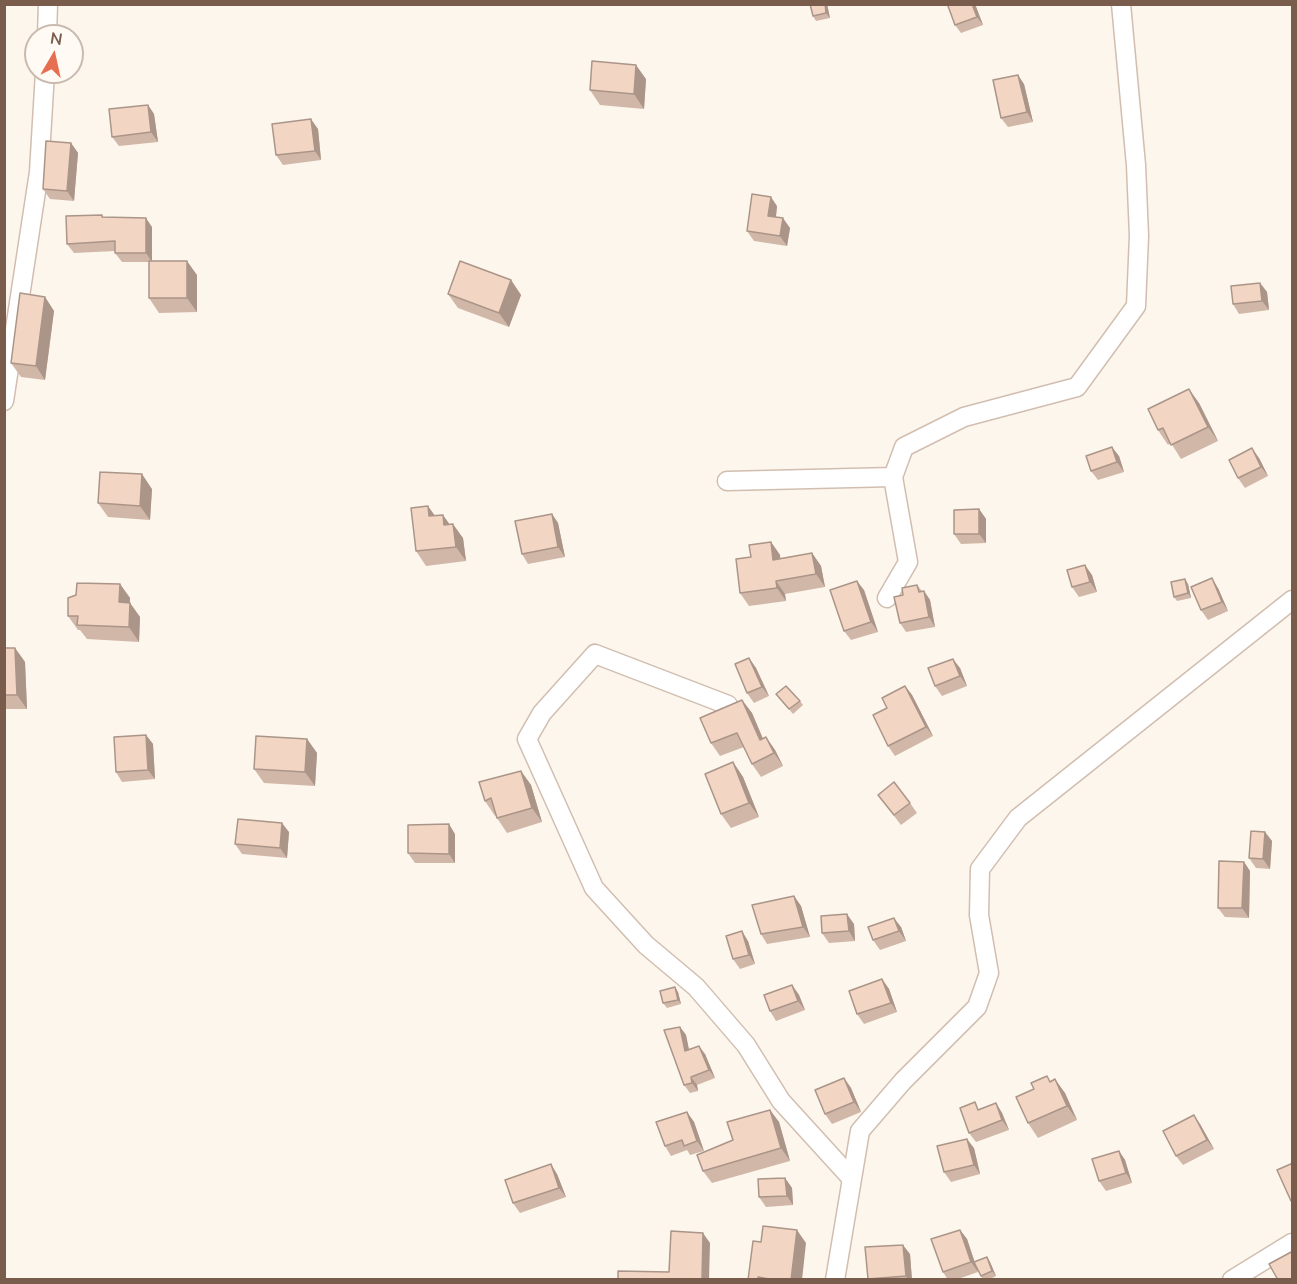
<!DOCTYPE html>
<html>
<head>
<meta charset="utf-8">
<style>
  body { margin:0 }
  #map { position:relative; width:1297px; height:1284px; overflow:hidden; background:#fdf6ec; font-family:Mulish,sans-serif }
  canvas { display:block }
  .frame { position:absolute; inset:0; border:6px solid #7a5c4d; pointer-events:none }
  .north { position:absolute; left:24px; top:24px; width:60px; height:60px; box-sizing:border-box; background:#fffaf3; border:2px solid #cabbb1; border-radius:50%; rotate:9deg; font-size:16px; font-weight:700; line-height:24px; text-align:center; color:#7a5c4d }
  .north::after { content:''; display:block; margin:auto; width:21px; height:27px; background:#e76f51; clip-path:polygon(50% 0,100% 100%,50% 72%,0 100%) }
</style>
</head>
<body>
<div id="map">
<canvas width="1297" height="1284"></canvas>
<div class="frame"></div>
<div class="north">N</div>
</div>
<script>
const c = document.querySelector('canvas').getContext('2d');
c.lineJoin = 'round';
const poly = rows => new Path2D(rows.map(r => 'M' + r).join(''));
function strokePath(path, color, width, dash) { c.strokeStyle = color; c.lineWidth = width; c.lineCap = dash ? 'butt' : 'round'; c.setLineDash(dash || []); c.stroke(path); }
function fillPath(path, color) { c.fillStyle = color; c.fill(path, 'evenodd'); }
const minor = poly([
  [47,36,48,4],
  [4,401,39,172,45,72],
  [893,477,904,447,964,417,1077,387,1136,306,1139,236,1136,165,1121,4],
  [727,481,893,477,908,562,887,598],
  [728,705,595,654,542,713,527,739,594,888,646,945,696,987,746,1045,781,1101,852,1179],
  [835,1280,860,1131,903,1081,977,1007,989,973,979,915,980,869,1018,818,1292,600],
  [1232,1280,1292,1243]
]);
const wall = poly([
  [827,4,830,18,816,21,813,16],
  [951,4,975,4,983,25,961,33,955,25],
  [646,79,644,109,600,105,590,90],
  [1024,84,1033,122,1008,127,1001,118],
  [148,105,154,114,158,142,119,146,112,137],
  [318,129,321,160,283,165,276,155],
  [71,143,78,153,74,201,50,199,43,189],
  [777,206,776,217,790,228,787,246,754,241,747,231],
  [102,215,103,217,152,227,152,261,197,275,197,312,159,313,149,298,149,262,122,262,115,253,115,251,74,253,67,244],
  [511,280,521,295,509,327,458,308,448,294],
  [1260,283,1267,292,1269,310,1239,314,1233,304],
  [45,297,54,311,45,380,21,377,11,363],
  [1199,403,1218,441,1181,459,1171,443,1168,445,1158,430],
  [1119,456,1124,472,1098,480,1091,471],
  [1259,458,1268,476,1245,488,1238,478],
  [152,489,150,520,108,517,98,503],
  [979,509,986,519,986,543,961,544,954,534],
  [552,514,558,523,565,557,528,564,522,554],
  [435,516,449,524,463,538,466,561,426,566,416,551],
  [771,542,780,555,780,559,812,553,821,566,825,587,785,594,786,601,749,606,740,593,751,557],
  [1092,575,1097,592,1079,597,1072,587],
  [120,584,130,598,130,603,140,617,139,642,87,639,80,630,78,630,68,616],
  [1188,584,1191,598,1177,601,1174,597],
  [917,585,922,591,924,591,930,600,935,627,906,632,900,623,903,595],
  [1218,588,1228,611,1208,620,1201,610],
  [864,590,878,632,851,640,844,631],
  [4,648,15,648,25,662,27,709,4,709],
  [749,658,756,668,769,696,754,703,747,693],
  [960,668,967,686,942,696,935,686],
  [905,686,912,695,933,736,895,756,888,746,887,708],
  [776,694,800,701,803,705,793,714],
  [742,700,752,713,763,739,766,737,775,750,783,766,761,777,752,764,744,747,720,756,711,743],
  [146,735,153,744,155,779,122,782,116,772],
  [307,739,317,753,315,786,264,783,254,769],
  [733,762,743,777,759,817,731,828,721,814],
  [521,771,531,785,542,822,507,833,497,818,496,815,495,816,485,801],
  [878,795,910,803,917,813,901,825],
  [289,832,287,858,242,854,235,844],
  [1265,832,1272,841,1270,869,1256,868,1249,858],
  [455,834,455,863,415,863,408,853],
  [1244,862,1250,871,1249,918,1225,917,1218,908],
  [794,896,801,906,810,937,767,944,761,934],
  [854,924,855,941,829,943,822,933],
  [901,927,906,941,880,950,873,940],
  [748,941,755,964,740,969,733,959],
  [882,979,889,989,897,1012,864,1024,857,1014],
  [792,985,799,995,805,1010,776,1021,770,1011],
  [678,992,681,1004,667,1008,663,1003],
  [680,1027,686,1035,689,1050,705,1054,715,1078,697,1085,698,1091,690,1093,684,1085],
  [844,1078,851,1088,861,1112,832,1124,825,1114],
  [1051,1081,1065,1093,1077,1120,1038,1138,1028,1123],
  [996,1103,1002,1113,1009,1130,976,1142,969,1133,980,1109],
  [770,1110,779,1122,790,1161,712,1183,703,1171,733,1140],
  [687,1112,694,1122,704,1151,690,1155,687,1150,671,1156,665,1146],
  [1200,1124,1214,1149,1183,1165,1176,1156],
  [974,1148,980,1174,951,1182,944,1172],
  [1119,1151,1125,1160,1132,1183,1106,1191,1099,1181],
  [557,1174,566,1197,520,1213,513,1203],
  [785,1178,792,1188,793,1205,766,1207,759,1197],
  [960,1230,967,1239,978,1272,955,1280,948,1280,943,1272],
  [910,1254,912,1280,868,1279],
  [987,1257,990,1262,996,1276,988,1280,983,1280,981,1276]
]);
const shadedWall = poly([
  [825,4,827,4,830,18,826,13],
  [972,4,975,4,983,25,977,17],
  [636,65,646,79,644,109,634,94],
  [1018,75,1024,84,1033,122,1027,112],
  [148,105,154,114,158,142,151,132],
  [311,119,318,129,321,160,315,151],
  [71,143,78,153,74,201,67,191],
  [771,197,777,206,775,225,768,216],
  [146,218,152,227,152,262,146,253],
  [783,218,790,228,787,246,780,236],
  [187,261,197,275,197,312,187,298],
  [511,280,521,295,509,327,499,313],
  [1260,283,1267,292,1269,310,1262,301],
  [45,297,54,311,45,380,36,366],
  [1189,389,1199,403,1218,441,1208,427],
  [1112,447,1119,456,1124,472,1117,462],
  [1252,448,1259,458,1268,476,1261,467],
  [142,474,152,489,150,520,140,506],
  [428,506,438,520,429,516],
  [979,509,986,519,986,543,979,534],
  [552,514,558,523,565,557,558,547],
  [443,515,453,529,444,525],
  [453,524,463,538,466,561,456,547],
  [771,542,780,555,782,573,773,560],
  [812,553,821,566,825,587,816,574],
  [1085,565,1092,575,1097,592,1090,582],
  [1212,578,1218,588,1228,611,1222,602],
  [1185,579,1188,584,1191,598,1188,593],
  [776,581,785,594,786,601,777,588],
  [857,581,864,590,878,632,871,622],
  [120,584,130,598,129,616,119,602],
  [924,591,930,600,935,627,929,617],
  [130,603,140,617,139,642,129,627],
  [15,648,25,662,27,709,17,695],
  [749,658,756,668,769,696,762,687],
  [953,659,960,668,967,686,960,676],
  [905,686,912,695,933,736,926,727],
  [742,700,752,713,769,753,760,740],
  [146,735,153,744,155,779,148,770],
  [766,737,775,750,783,766,774,753],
  [307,739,317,753,315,786,305,772],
  [733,762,743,777,759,817,749,803],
  [521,771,531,785,542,822,532,808],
  [282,823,289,832,287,858,280,848],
  [449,824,455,834,455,863,449,854],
  [1265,832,1272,841,1270,869,1263,859],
  [1244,862,1250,871,1249,918,1242,908],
  [794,896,801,906,810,937,803,927],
  [847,914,854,924,855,941,849,931],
  [894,918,901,927,906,941,899,931],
  [742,931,748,941,755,964,749,955],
  [882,979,889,989,897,1012,891,1003],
  [792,985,799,995,805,1010,798,1001],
  [675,987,678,992,681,1004,678,1000],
  [680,1027,686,1035,691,1060,685,1051],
  [699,1046,705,1054,715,1078,709,1070],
  [691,1077,697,1085,698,1091,692,1083],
  [844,1078,851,1088,861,1112,854,1102],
  [1055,1079,1065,1093,1077,1120,1067,1106],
  [996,1103,1002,1113,1009,1130,1002,1120],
  [770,1110,779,1122,790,1161,781,1148],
  [687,1112,694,1122,704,1151,697,1141],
  [1194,1115,1200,1124,1214,1149,1207,1140],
  [967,1139,974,1148,980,1174,974,1165],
  [1119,1151,1125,1160,1132,1183,1126,1173],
  [551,1164,557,1174,566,1197,559,1188],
  [785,1178,792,1188,793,1205,787,1196],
  [797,1230,806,1243,802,1280,791,1280],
  [960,1230,967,1239,978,1272,971,1262],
  [703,1233,710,1243,709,1280,702,1280],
  [903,1245,910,1254,912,1280,908,1280,906,1276],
  [987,1257,990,1262,996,1276,992,1271]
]);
const building = poly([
  [810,4,825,4,826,13,813,16,810,4],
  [951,4,972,4,977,17,955,25,948,6,951,4],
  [592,61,636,65,634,94,590,90,592,61],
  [1018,75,1027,112,1001,118,993,80,1018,75],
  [148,105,151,132,112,137,109,109,148,105],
  [311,119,315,151,276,155,272,124,311,119],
  [46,141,71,143,67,191,43,189,46,141],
  [752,194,771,197,768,216,783,218,780,236,747,231,752,194],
  [102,215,102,217,146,218,146,253,115,253,115,241,67,244,66,216,102,215],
  [149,261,187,261,187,298,149,298,149,261],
  [460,261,511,280,499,313,448,294,460,261],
  [1260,283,1262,301,1233,304,1231,286,1260,283],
  [20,293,45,297,36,366,11,363,20,293],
  [1189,389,1208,427,1171,445,1163,428,1158,430,1148,409,1189,389],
  [1112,447,1117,462,1091,471,1086,456,1112,447],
  [1252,448,1261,467,1238,478,1229,460,1252,448],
  [100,472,142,474,140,506,98,503,100,472],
  [428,506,429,516,443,515,444,525,453,524,456,547,416,551,411,508,428,506],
  [979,509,979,534,954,534,954,510,979,509],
  [552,514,558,547,522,554,515,521,552,514],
  [771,542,773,560,812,553,816,574,776,581,777,588,740,593,736,559,751,557,749,545,771,542],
  [1085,565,1090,582,1072,587,1067,570,1085,565],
  [1212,578,1222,602,1201,610,1191,587,1212,578],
  [1185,579,1188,593,1174,597,1171,582,1185,579],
  [857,581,871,622,844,631,830,590,857,581],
  [77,583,120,584,119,602,130,603,129,627,77,625,78,616,68,616,68,598,76,595,77,583],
  [917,585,919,592,924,591,929,617,900,623,894,597,903,595,902,588,917,585],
  [4,648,15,648,17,695,4,695,4,648],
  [749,658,762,687,747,693,735,664,749,658],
  [953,659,960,676,935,686,928,668,953,659],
  [786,686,800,701,789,709,776,694,786,686],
  [905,686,926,727,888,746,873,715,887,708,882,698,905,686],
  [742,700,760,740,766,737,774,753,752,764,737,733,711,743,700,718,742,700],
  [146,735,148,770,116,772,114,737,146,735],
  [256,736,307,739,305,772,254,769,256,736],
  [733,762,749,803,721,814,705,774,733,762],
  [521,771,532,808,497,818,491,798,485,801,479,782,521,771],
  [894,782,910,803,894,815,878,795,894,782],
  [238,819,282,823,280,848,235,844,238,819],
  [449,824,449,854,408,853,408,825,449,824],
  [1251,831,1265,832,1263,859,1249,858,1251,831],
  [1219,861,1244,862,1242,908,1218,908,1219,861],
  [794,896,803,927,761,934,752,905,794,896],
  [847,914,849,931,822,933,821,916,847,914],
  [894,918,899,931,873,940,868,927,894,918],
  [742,931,749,955,733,959,726,936,742,931],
  [882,979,891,1003,857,1014,849,991,882,979],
  [792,985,798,1001,770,1011,764,995,792,985],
  [675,987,678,1000,663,1003,660,991,675,987],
  [680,1027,685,1051,699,1046,709,1070,691,1077,692,1083,684,1085,664,1030,680,1027],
  [1047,1076,1050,1082,1055,1079,1067,1106,1028,1123,1016,1097,1034,1089,1031,1083,1047,1076],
  [844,1078,854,1102,825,1114,815,1090,844,1078],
  [975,1102,978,1110,996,1103,1002,1120,969,1133,960,1108,975,1102],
  [770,1110,781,1148,703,1171,697,1155,733,1140,727,1122,770,1110],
  [687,1112,697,1141,684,1146,682,1140,665,1146,656,1122,687,1112],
  [1194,1115,1207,1140,1176,1156,1163,1131,1194,1115],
  [967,1139,974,1165,944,1172,937,1146,967,1139],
  [1119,1151,1126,1173,1099,1181,1092,1159,1119,1151],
  [1293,1163,1293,1200,1291,1201,1277,1170,1293,1163],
  [551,1164,559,1188,513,1203,505,1180,551,1164],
  [785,1178,787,1196,759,1197,758,1179,785,1178],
  [763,1226,797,1230,791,1280,775,1280,758,1277,758,1280,748,1280,753,1241,761,1242,763,1226],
  [960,1230,971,1262,943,1272,931,1239,960,1230],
  [671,1231,703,1233,702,1280,618,1280,618,1271,669,1272,671,1231],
  [903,1245,906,1276,868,1279,865,1247,903,1245],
  [1293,1251,1293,1280,1278,1280,1269,1264,1293,1251],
  [987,1257,992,1271,981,1276,974,1262,987,1257]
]);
strokePath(minor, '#d1beb0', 21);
strokePath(minor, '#fff', 18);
fillPath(wall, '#d1b7a8');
fillPath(shadedWall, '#aa9588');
fillPath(building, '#f3d5c3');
strokePath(building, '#aa9588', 1.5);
</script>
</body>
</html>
